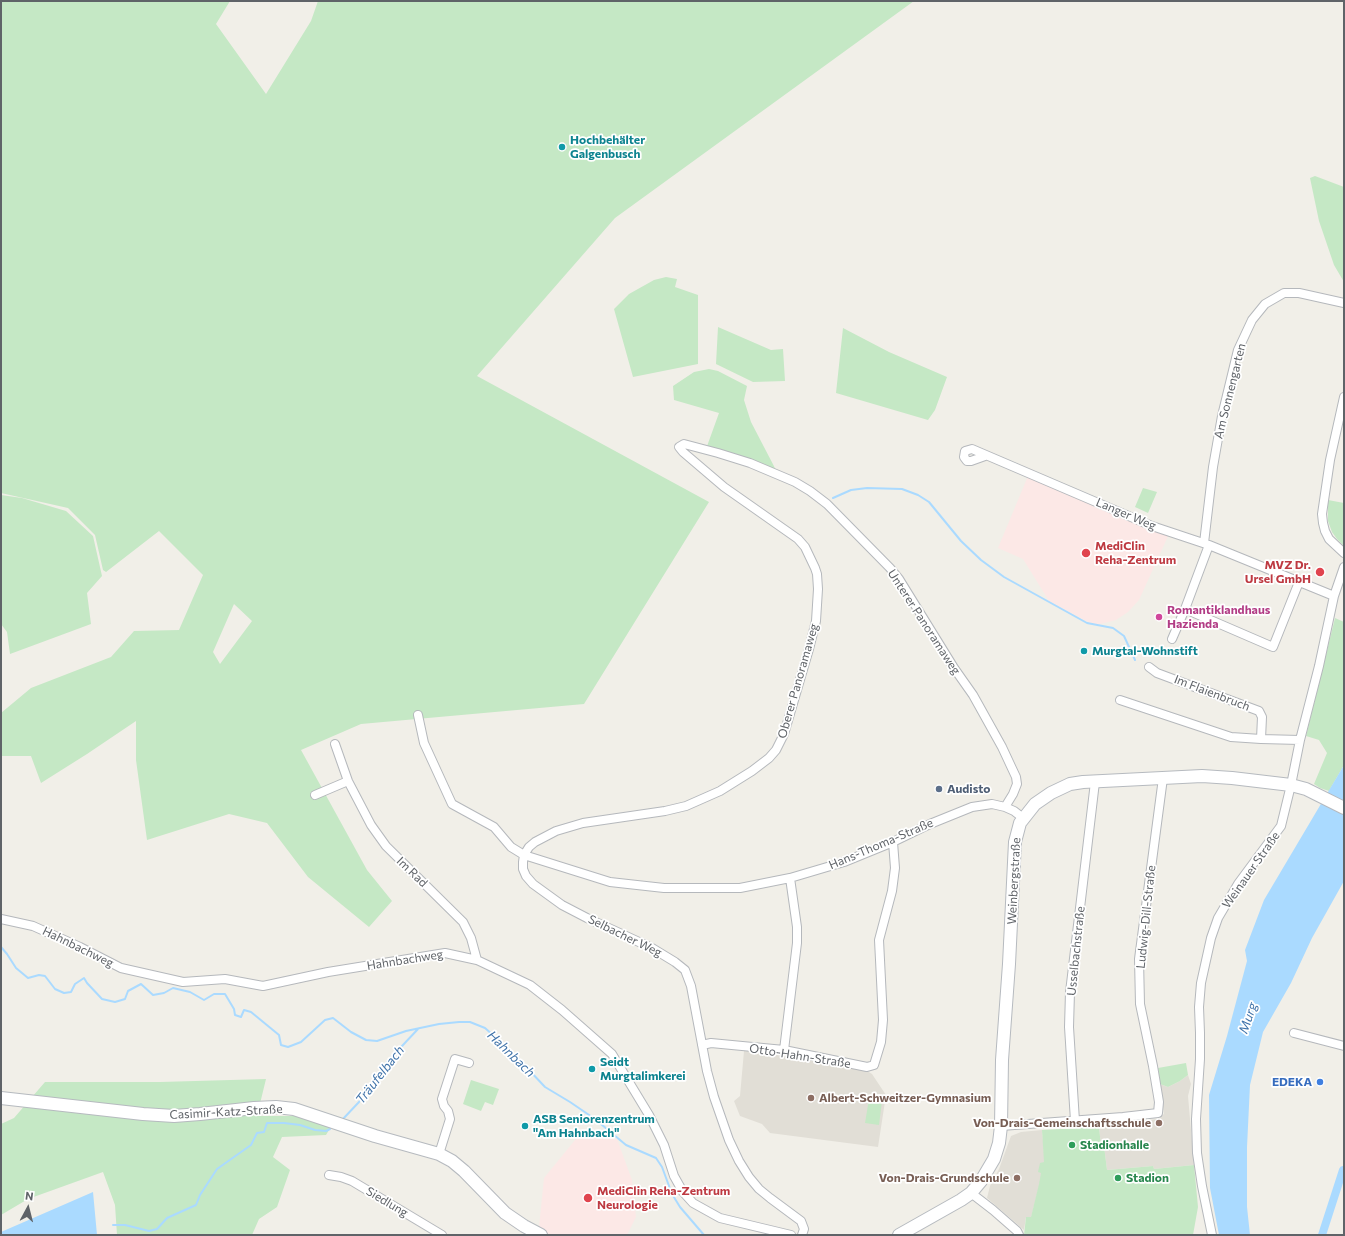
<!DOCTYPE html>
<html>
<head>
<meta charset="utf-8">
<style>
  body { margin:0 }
  #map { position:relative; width:1345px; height:1236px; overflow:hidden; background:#f1efe8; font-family:Commissioner,sans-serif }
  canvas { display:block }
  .frame { position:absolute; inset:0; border:2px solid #5f6368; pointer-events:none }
  .north { position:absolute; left:8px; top:1188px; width:40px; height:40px; -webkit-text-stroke:3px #fff; paint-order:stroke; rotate:7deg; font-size:11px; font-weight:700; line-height:16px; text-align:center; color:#5f6368 }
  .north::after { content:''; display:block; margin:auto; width:14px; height:18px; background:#5f6368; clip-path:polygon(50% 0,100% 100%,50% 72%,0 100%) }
</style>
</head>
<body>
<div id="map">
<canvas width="1345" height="1236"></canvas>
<div class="frame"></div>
<div class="north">N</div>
</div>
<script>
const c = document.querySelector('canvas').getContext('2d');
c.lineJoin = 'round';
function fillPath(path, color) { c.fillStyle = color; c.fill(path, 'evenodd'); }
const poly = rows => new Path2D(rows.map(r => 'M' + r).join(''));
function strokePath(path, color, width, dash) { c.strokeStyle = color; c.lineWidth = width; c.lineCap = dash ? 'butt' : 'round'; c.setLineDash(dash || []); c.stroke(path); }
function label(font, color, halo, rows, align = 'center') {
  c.font = font + ' Commissioner,sans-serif'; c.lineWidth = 3.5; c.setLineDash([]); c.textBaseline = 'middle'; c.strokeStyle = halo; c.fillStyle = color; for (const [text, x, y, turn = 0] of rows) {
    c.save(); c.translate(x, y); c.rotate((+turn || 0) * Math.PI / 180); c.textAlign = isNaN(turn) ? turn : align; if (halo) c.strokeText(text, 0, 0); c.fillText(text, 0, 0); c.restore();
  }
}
const education = poly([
  [744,1051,782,1053,864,1069,872,1074,886,1095,878,1147,770,1133,762,1124,740,1116,734,1101,740,1096],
  [1188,1075,1191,1084,1188,1096,1194,1165,1154,1169,1153,1166,1107,1170,1104,1146,1101,1146,1099,1127,1157,1119,1164,1114,1160,1084,1168,1087,1180,1081],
  [1042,1130,1045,1163,1031,1218,1026,1217,1024,1230,987,1198,990,1186,999,1169,1011,1136,1021,1132]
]);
const medical = poly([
  [1028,476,1169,534,1139,600,1128,612,1116,620,1096,625,1086,621,1049,601,1023,559,998,548],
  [584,1129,617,1139,632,1180,636,1217,627,1235,553,1235,542,1232,539,1227,544,1178]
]);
const green = poly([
  [1,1,230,1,216,24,266,94,311,21,318,1,914,1,615,218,477,376,709,502,584,704,361,724,301,750,367,870,392,901,369,927,308,877,267,823,229,814,147,840,136,760,136,721,87,754,41,783,31,756,1,756,1,713,31,688,111,657,134,631,179,630,203,575,159,531,106,572,103,570,95,535,68,508,1,493],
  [234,604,252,621,220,664,213,652],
  [1315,176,1344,187,1344,282,1334,265,1319,221,1310,178],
  [666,277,677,279,675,287,698,295,698,364,633,377,614,309,629,294,654,280],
  [718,327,771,350,783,349,785,381,753,382,716,364],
  [843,328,889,352,947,377,935,410,928,420,836,393],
  [709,369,718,371,747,386,744,400,751,422,777,472,706,449,719,413,674,400,673,386,694,372],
  [1143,488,1157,492,1148,513,1135,507],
  [1,495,22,498,66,511,93,536,102,576,87,593,91,624,10,654,7,632,1,624],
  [1328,500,1344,503,1344,546,1337,539,1332,532,1328,521],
  [1335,618,1344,622,1344,765,1329,791,1320,788,1314,784,1327,753,1319,740,1306,736],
  [1186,1063,1188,1075,1180,1081,1168,1087,1160,1084,1158,1068],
  [266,1079,257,1116,314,1116,332,1125,326,1135,282,1137,273,1157,290,1170,277,1207,259,1219,252,1235,117,1235,115,1205,103,1172,28,1199,1,1215,1,1124,14,1118,45,1082,160,1082],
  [471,1080,499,1089,493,1105,485,1102,481,1111,463,1104],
  [869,1099,882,1101,879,1125,865,1123],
  [1099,1127,1101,1146,1104,1146,1107,1170,1153,1166,1154,1169,1194,1165,1198,1207,1193,1235,1024,1235,1026,1217,1031,1217,1039,1184,1041,1173,1038,1172,1040,1163,1044,1162,1042,1130]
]);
const water = poly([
  [1344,765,1344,881,1312,938,1291,983,1263,1032,1250,1085,1247,1147,1247,1207,1250,1235,1219,1235,1210,1188,1209,1095,1227,1036,1247,961,1245,950,1264,900],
  [93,1192,97,1235,1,1235,1,1232]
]);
const stream = poly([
  [833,498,851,490,867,488,902,489,918,495,929,502,961,541,981,560,1004,577,1087,623,1113,628,1124,636,1135,660],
  [1,947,7,954,16,968,28,978,39,975,45,976,55,989,64,993,71,992,75,984,84,978,87,983,102,999,115,1002,125,999,128,991,141,984,153,995,164,993,173,988,190,992,204,1000,214,994,225,994,234,1009,235,1015,241,1017,244,1010,251,1012,279,1035,281,1045,288,1047,301,1042,325,1020,333,1018,351,1032,366,1040,377,1041,406,1031,439,1024,459,1022,470,1022,485,1028,513,1053,545,1087,570,1102,595,1119,626,1145,656,1158,662,1167,672,1194,680,1207,704,1235],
  [342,1120,359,1102,387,1062,418,1029],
  [113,1225,125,1225,149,1231,157,1229,167,1218,196,1205,200,1195,217,1169,251,1145,257,1133,264,1132,267,1123,284,1123,300,1125,315,1130,326,1131,330,1129]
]);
const canal = poly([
  [1322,1235,1343,1170]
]);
const street = poly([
  [1344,397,1330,460,1322,514,1323,523,1325,531,1329,539,1344,553],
  [985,456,971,461,967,461,964,457,965,451,972,449,1152,526,1209,545,1334,596],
  [1204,543,1213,467,1222,416,1238,350,1252,320,1265,304,1284,293,1299,293,1344,303],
  [1209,545,1185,609,1273,647,1299,582],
  [1172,639,1185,609],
  [1149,667,1157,673,1259,711,1262,717,1261,739,1300,740],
  [1120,700,1231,737,1261,739],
  [418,715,424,743,452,804,494,827,511,847,524,855,610,882,664,888,740,888,790,878,844,862,893,842,930,824,972,807,992,804,1005,807,1014,811,1023,818],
  [335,744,348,781,371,825,386,846,463,922,471,938,477,960],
  [315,795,348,781],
  [1,919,33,926,80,947,121,968,183,982,225,979,263,986,328,972,445,953,477,960,530,985,562,1010,612,1054,649,1115,664,1145,674,1176,683,1192,693,1203,720,1218,791,1235],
  [1294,1033,1344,1046],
  [702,1045,711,1043,784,1050,867,1067,874,1065,881,1042,883,1020,879,940,892,891,895,868,893,842],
  [784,1050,797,943,797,927,790,878],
  [1075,1121,1069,1027,1070,992,1095,782],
  [1001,1126,1123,1117,1158,1113,1159,1102,1153,1066,1140,1004,1139,959,1163,778],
  [439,1154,450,1119,448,1111,444,1106,442,1099,455,1059,469,1063],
  [329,1175,341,1177,352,1181,442,1235],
  [971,1193,993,1210,1017,1231,1019,1235],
  [802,1235,804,1229,801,1221,770,1198,759,1189,749,1177,739,1161,729,1140,714,1097,707,1071,691,986,685,970,675,962,652,948,587,918,562,905,533,884,526,876,523,869,523,862,524,855,529,847,535,842,556,831,583,823,665,811,686,806,720,791,752,771,769,758,776,750,784,734,809,649,816,621,818,589,817,574,815,568,805,547,798,539,724,487,683,452,679,447,684,444,718,453,750,463,795,482,810,491,827,504,890,568,899,579,954,668,973,695,1002,747,1016,777,1017,784,1013,794,1005,807],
  [1212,1235,1202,1186,1197,1153,1196,1119,1200,1059,1200,1033,1199,1007,1201,983,1211,938,1218,918,1238,884,1281,826,1291,785,1300,740,1319,666,1334,596,1344,567]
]);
const secondary = poly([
  [1,1098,143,1114,174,1116,200,1114,254,1108,276,1107,294,1109,375,1136,439,1154,452,1161,464,1171,505,1213,524,1226,541,1235],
  [899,1235,961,1200,971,1193,981,1181,994,1159,999,1143,1001,1126,1002,1060,1009,964,1015,842,1020,823,1035,804,1051,793,1070,784,1083,782,1202,776,1232,778,1291,785,1306,789,1344,808]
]);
const markers = [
  [562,147,4,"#0f9aa8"],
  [1086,553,5,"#e0444e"],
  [1320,572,5,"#e0444e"],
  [1159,617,4,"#d1479c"],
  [1084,651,4,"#0f9aa8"],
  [939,789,4,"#5c6f8a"],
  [592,1069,4,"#0f9aa8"],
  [1320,1082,4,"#3f7fe0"],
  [811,1098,4,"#8d6e63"],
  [1159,1123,4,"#8d6e63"],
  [525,1126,4,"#0f9aa8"],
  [1072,1145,4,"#2e9e5b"],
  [1017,1178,4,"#8d6e63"],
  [1118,1178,4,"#2e9e5b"],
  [588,1198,5,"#e0444e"]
];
const cultureNames = [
  ["Hochbehälter",570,140],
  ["Galgenbusch",570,154],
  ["Murgtal-Wohnstift",1092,651],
  ["Seidt",600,1062],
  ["Murgtalimkerei",600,1076],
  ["ASB Seniorenzentrum",533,1119],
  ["\"Am Hahnbach\"",533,1133]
];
const streetNames = [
  ["Am Sonnengarten",1230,391,-76],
  ["Langer Weg",1126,514,23],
  ["Unterer Panoramaweg",924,622,57],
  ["Oberer Panoramaweg",798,681,-74],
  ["Im Flaienbruch",1212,693,21],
  ["Hans-Thoma-Straße",881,844,-23],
  ["Weinauer Straße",1251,870,-55],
  ["Im Rad",412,872,44],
  ["Weinbergstraße",1014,881,-87],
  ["Ludwig-Dill-Straße",1146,917,-84],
  ["Selbacher Weg",625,936,26],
  ["Hahnbachweg",78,947,26],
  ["Usselbachstraße",1076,951,-84],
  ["Hahnbachweg",405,960,-9],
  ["Otto-Hahn-Straße",800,1056,9],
  ["Casimir-Katz-Straße",226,1112,-3],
  ["Siedlung",387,1202,31]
];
const healthNames = [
  ["MediClin",1095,546],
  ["Reha-Zentrum",1095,560],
  ["MVZ Dr.",1311,565,"right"],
  ["Ursel GmbH",1311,579,"right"],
  ["MediClin Reha-Zentrum",597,1191],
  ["Neurologie",597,1205]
];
const hotelNames = [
  ["Romantiklandhaus",1167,610],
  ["Hazienda",1167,624]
];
const serviceNames = [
  ["Audisto",947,789]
];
const shopNames = [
  ["EDEKA",1312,1082]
];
const educationNames = [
  ["Albert-Schweitzer-Gymnasium",819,1098,"left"],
  ["Von-Drais-Gemeinschaftsschule",1151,1123],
  ["Von-Drais-Grundschule",1009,1178]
];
const leisureNames = [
  ["Stadionhalle",1080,1145],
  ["Stadion",1126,1178]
];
const waterNames = [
  ["Murg",1248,1018,-71],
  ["Hahnbach",511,1054,44],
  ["Träufelbach",380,1075,-52]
];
fillPath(education, '#e1ded6');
fillPath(medical, '#fce8e6');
fillPath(green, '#c5e8c5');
fillPath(water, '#aadaff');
strokePath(stream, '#aadaff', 2);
strokePath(canal, '#aadaff', 8);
strokePath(street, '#b5b8bc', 10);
strokePath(secondary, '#b6babf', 14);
strokePath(street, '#fff', 8);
strokePath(secondary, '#fff', 12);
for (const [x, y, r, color] of markers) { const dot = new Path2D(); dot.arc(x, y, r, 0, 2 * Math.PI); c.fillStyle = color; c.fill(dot); strokePath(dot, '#fff', 1.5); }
label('bold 12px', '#0d838f', '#fff', cultureNames, 'left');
label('12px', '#5f6368', '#fff', streetNames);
label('bold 12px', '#be3a42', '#fff', healthNames, 'left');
label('bold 12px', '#b23c85', '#fff', hotelNames, 'left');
label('bold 12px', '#4e5e75', '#fff', serviceNames, 'left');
label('bold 12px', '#366cbe', '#fff', shopNames, 'right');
label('bold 12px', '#785e54', '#fff', educationNames, 'right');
label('bold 12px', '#27864d', '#fff', leisureNames, 'left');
label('italic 13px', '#4174aa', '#fff', waterNames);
</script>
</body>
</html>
